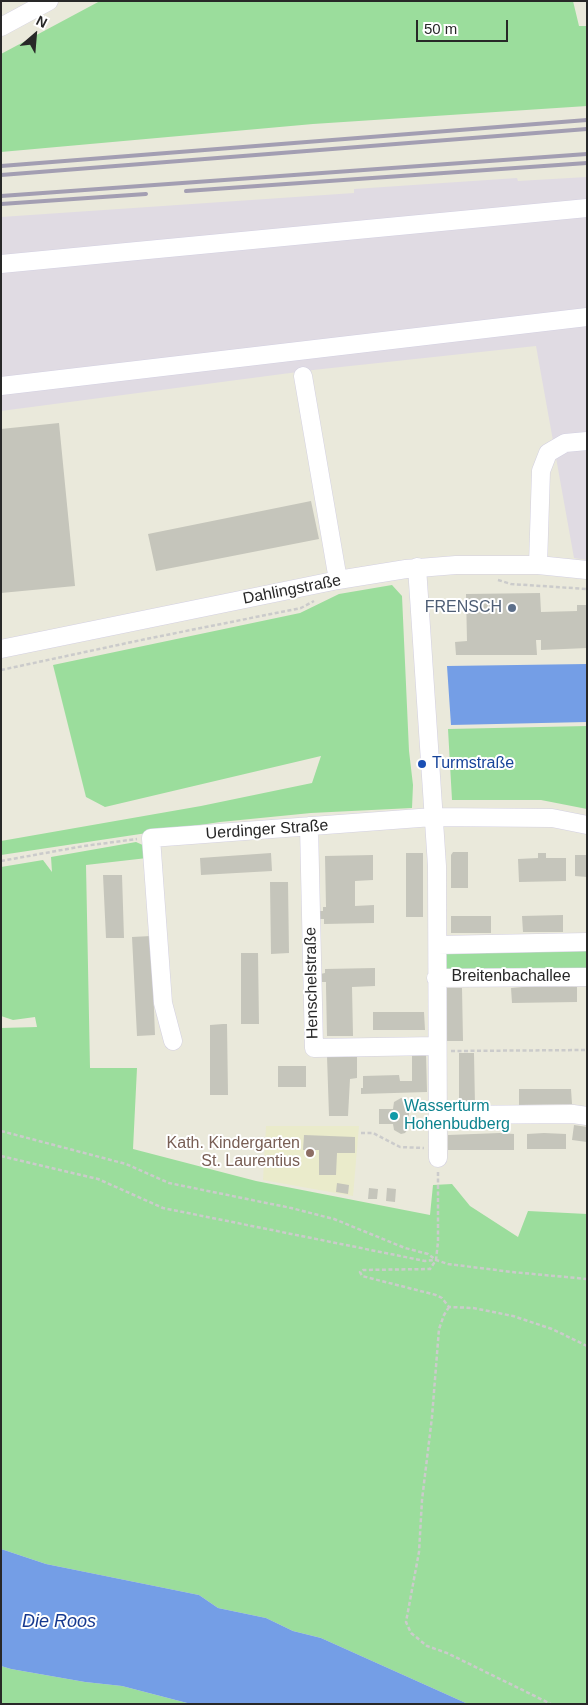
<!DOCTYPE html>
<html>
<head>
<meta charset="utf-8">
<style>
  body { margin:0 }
  #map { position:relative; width:588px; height:1705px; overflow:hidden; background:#eae9db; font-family:Arial,sans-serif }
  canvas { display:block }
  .frame { position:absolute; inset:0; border:2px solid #282828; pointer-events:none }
  .north { position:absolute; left:10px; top:10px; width:50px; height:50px; -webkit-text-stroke:4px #fff; paint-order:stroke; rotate:27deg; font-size:14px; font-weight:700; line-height:20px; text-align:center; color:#282828 }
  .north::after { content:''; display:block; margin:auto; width:18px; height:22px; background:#282828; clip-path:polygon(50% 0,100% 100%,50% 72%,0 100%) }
  .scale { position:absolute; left:416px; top:20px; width:92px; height:22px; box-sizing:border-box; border:2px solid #282828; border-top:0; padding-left:6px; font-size:15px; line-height:18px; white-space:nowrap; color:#282828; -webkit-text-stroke:4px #fff; paint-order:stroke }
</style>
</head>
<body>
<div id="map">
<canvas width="588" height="1705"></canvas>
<div class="frame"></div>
<div class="north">N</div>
<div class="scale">50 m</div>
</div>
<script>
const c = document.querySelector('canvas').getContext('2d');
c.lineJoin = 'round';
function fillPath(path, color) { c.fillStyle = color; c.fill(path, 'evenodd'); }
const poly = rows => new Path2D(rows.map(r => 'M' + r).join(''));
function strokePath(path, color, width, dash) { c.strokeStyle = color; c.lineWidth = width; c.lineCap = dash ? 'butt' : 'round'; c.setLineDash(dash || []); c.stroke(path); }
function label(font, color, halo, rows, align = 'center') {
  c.font = font + ' Arial,sans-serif'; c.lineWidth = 4; c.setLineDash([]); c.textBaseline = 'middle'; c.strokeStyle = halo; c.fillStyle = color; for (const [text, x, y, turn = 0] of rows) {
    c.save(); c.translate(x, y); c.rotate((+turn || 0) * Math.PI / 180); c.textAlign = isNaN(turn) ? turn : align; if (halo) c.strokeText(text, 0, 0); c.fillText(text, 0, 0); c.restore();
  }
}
const industrial = poly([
  [587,177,587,560,574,558,536,346,313,370,1,411,1,217,354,193,354,189,517,178,518,181]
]);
const education = poly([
  [266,1126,359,1126,353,1196,263,1180]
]);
const green = poly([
  [100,1,573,1,579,26,587,26,587,106,313,124,1,152,1,54],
  [392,585,402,596,409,751,413,785,412,808,311,813,220,822,1,855,1,841,201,806,312,783,321,756,105,807,86,797,53,665,300,613,339,594],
  [587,726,587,809,541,800,452,800,448,729],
  [136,842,145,846,147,858,86,865,90,1068,137,1068,133,1149,256,1181,430,1215,433,1185,452,1184,470,1206,518,1237,528,1211,587,1214,587,1704,468,1704,321,1638,293,1631,266,1618,218,1608,199,1595,46,1564,1,1549,1,1028,37,1027,35,1017,13,1020,1,1016,1,867,43,860,52,872,51,857],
  [587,946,587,971,444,972,444,948],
  [1,1666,11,1669,85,1682,122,1686,191,1704,1,1704]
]);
const water = poly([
  [587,664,587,722,451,725,447,666],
  [1,1549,46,1564,199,1595,218,1608,266,1618,293,1631,321,1638,468,1704,191,1704,122,1686,85,1682,11,1669,1,1666]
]);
const building = poly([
  [59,423,75,586,1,593,1,429],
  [311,501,319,539,156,571,148,534],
  [540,593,541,612,577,611,577,605,587,605,587,648,541,650,541,640,536,640,537,655,456,655,455,642,467,641,466,594],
  [453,852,468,852,468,888,451,888,451,855],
  [271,853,272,871,201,875,200,858],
  [406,853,423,853,423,917,406,917],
  [538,853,546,853,546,858,566,858,566,881,519,882,518,859,538,858],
  [373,855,373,880,355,881,355,906,374,905,374,923,324,924,324,919,320,919,320,911,323,911,323,907,326,907,325,856],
  [575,855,587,855,587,877,575,876],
  [103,875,122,875,124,938,106,938],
  [270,882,288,882,289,953,271,954],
  [563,915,563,932,523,932,522,916],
  [451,916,491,916,491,933,451,933],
  [151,936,155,1035,137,1036,132,937],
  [241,953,258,953,259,1024,241,1024],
  [375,968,375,986,352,987,353,1036,327,1036,326,987,326,982,320,982,320,974,325,973,325,969],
  [534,986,577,987,577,1002,512,1003,511,988],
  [447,988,462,988,463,1041,447,1041],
  [373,1012,424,1012,425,1030,373,1030],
  [223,1024,227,1024,228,1095,210,1095,210,1025],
  [459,1053,474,1053,475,1106,459,1106],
  [412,1054,426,1054,427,1092,361,1094,361,1088,363,1088,363,1076,399,1075,400,1081,412,1081],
  [327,1056,357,1057,357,1078,350,1079,348,1116,329,1116],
  [278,1066,306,1066,306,1087,278,1087],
  [519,1089,571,1089,572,1104,519,1105],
  [401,1098,407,1100,409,1106,409,1128,405,1133,401,1134,394,1130,393,1124,379,1124,379,1109,393,1109,394,1102],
  [574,1125,587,1127,587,1142,572,1140],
  [500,1133,514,1134,514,1150,448,1150,448,1135],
  [544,1133,566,1134,566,1149,527,1149,527,1134],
  [304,1135,355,1137,355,1153,337,1153,336,1175,319,1175,319,1150,303,1150],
  [337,1183,349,1185,348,1194,336,1192],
  [369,1188,378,1189,377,1199,368,1199],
  [387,1188,396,1189,395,1202,386,1201]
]);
const path = poly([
  [498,580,511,584,587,589],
  [1,670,146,639,301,608,314,601],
  [1,861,84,846,137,839],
  [451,1051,587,1050],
  [1,1131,126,1164,169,1183,291,1208,334,1219,405,1248,428,1254,436,1260,448,1264,512,1272,587,1279],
  [361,1133,373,1133,400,1147,424,1148],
  [1,1156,98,1179,163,1208,425,1261,434,1260],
  [438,1172,438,1242,436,1260,430,1269,363,1270,360,1272,362,1276,436,1295,442,1298,449,1307,473,1308,513,1316,552,1329,587,1346],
  [449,1307,444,1315,439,1329,432,1417,422,1500,419,1552,406,1622,411,1633,427,1646,447,1653,551,1704]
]);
const minor = poly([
  [1,27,49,1],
  [1,264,587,208],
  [303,376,338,580],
  [1,386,587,317],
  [538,565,541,471,548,453,565,443,587,441],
  [417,567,437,866,438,1158],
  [1,649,338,580,406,569,456,565,538,565,587,570],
  [309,826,314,1048,437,1046],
  [438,945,587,942],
  [436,978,587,977],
  [173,1041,163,1003,151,838,433,817,552,818,587,825],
  [438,1115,573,1114,587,1116]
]);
const rail = poly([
  [1,166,587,120],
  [1,175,587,129],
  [186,191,587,163],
  [1,196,587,154],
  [1,204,146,194]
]);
const markers = [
  [512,608,5,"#5c6f8a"],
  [422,764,5,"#1a4fb4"],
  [394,1116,5,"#0f9aa8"],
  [310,1153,5,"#8d6e63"]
];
const streetNames = [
  ["Dahlingstraße",292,590,-11],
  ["Uerdinger Straße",267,830,-4],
  ["Breitenbachallee",511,977],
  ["Henschelstraße",312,983,-91]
];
const serviceNames = [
  ["FRENSCH",502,608]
];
const transitNames = [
  ["Turmstraße",432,764]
];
const cultureNames = [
  ["Wasserturm",404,1107],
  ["Hohenbudberg",404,1125]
];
const educationNames = [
  ["Kath. Kindergarten",300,1144],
  ["St. Laurentius",300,1162]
];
const waterNames = [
  ["Die Roos",59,1622]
];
fillPath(industrial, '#e0dbe3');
fillPath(education, '#eaebcb');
fillPath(green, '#9bdd9c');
fillPath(water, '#749ee6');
fillPath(building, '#c5c5bb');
strokePath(minor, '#d3d0e1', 19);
strokePath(path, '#cbcbcb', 2.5, [4, 2.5]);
strokePath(minor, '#fff', 18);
strokePath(rail, '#a39eb2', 4);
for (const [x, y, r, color] of markers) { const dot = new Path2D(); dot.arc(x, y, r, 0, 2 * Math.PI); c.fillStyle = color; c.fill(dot); strokePath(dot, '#fff', 2); }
label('16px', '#282828', '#fff', streetNames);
label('16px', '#4e5e75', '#fff', serviceNames, 'right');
label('16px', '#164399', '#fff', transitNames, 'left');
label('16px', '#0d838f', '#fff', cultureNames, 'left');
label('16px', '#785e54', '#fff', educationNames, 'right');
label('italic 18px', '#16398f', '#fff', waterNames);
</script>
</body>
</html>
